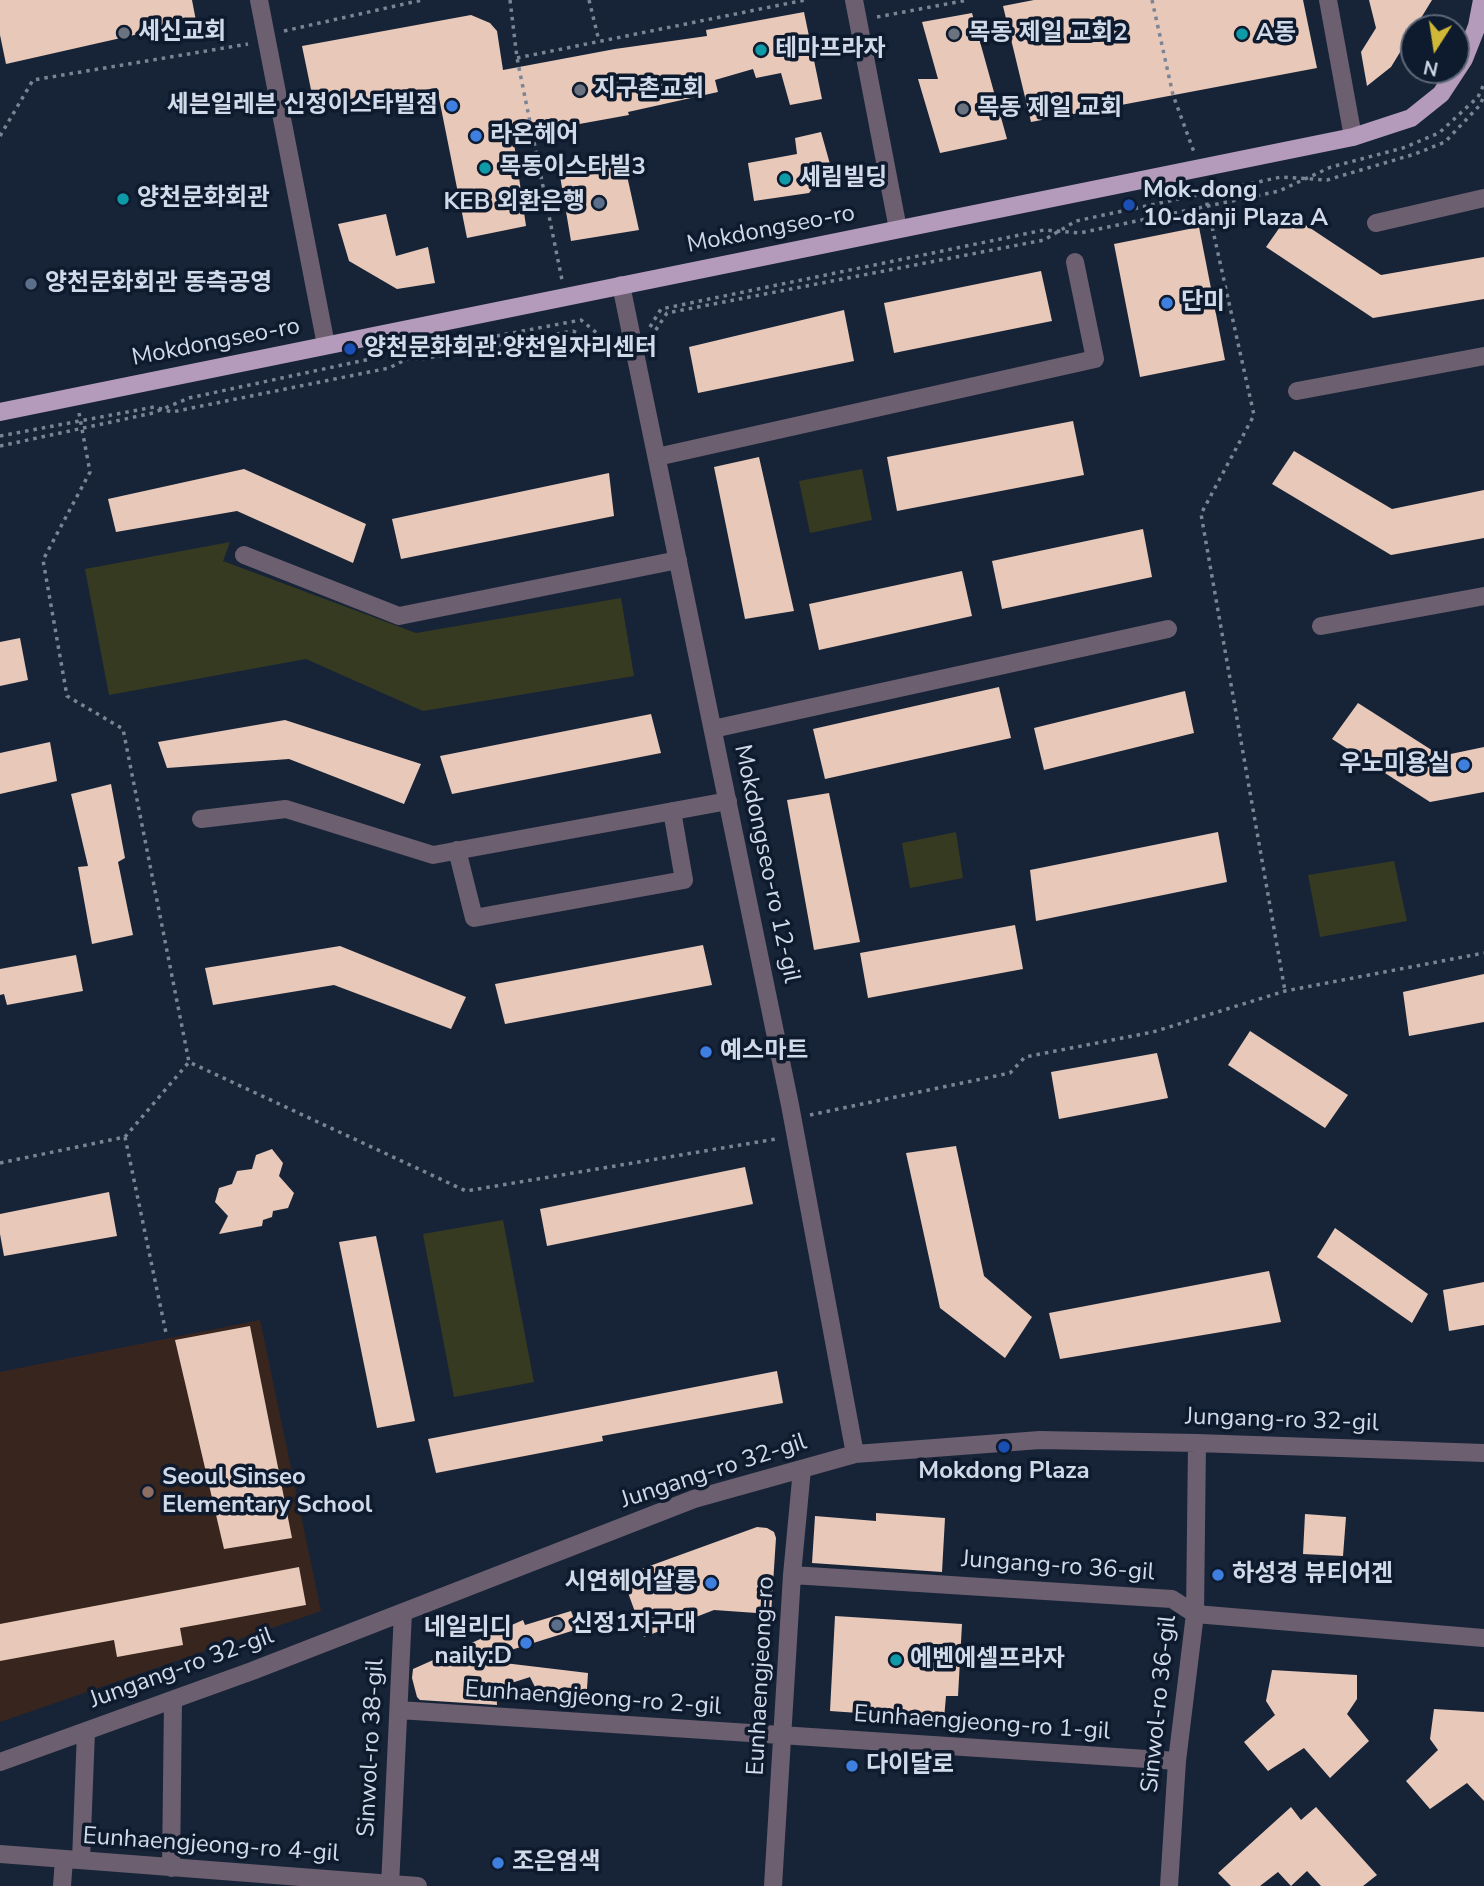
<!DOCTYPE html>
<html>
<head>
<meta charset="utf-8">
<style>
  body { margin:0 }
  #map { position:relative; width:1484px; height:1886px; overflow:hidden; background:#172438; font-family:"Nunito Sans",sans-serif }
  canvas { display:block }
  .north { position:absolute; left:1400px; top:14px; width:70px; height:70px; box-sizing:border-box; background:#0e1a2e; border:2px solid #5c6778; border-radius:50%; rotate:192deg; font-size:19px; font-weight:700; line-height:28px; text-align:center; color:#d1dae8 }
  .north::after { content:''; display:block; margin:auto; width:24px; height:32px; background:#cfb837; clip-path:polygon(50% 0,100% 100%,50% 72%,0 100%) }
</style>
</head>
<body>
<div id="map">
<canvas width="1484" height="1886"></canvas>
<div class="north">N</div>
</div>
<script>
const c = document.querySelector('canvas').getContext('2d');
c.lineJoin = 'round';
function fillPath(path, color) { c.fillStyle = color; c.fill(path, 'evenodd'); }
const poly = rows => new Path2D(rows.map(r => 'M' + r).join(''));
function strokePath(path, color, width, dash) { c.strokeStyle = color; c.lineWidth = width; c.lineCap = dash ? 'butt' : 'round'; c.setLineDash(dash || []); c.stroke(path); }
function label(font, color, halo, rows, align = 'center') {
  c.font = font + ' "Nunito Sans","Noto Sans KR",sans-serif'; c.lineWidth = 7; c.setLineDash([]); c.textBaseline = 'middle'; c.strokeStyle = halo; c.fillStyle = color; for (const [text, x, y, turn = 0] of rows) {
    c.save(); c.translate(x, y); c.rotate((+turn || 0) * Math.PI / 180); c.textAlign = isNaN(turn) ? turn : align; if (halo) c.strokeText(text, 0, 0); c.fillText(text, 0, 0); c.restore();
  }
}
const education = poly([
  [260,1320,321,1611,0,1722,0,1372]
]);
const green = poly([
  [862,469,872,520,810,533,799,481],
  [230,542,223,561,416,633,621,598,634,676,423,711,306,659,109,695,85,569],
  [956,832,963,878,910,888,902,843],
  [1394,861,1407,921,1320,937,1308,875],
  [503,1220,534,1382,454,1397,423,1234]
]);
const building = poly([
  [0,0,192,0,196,21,6,64,0,35],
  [1034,0,1303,0,1317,68,1031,122,1003,6],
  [1369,0,1432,0,1391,67,1367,86,1361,52,1376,28],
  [804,12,822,99,790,105,781,73,756,78,753,69,715,80,718,92,628,112,629,115,513,136,526,226,467,238,437,88,315,109,302,46,471,15,490,23,497,31,503,70,615,49,707,36,706,30],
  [972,13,1007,139,940,153,918,79,938,79,922,22],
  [821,132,830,164,809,193,754,201,748,163,797,154,795,138],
  [624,162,639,230,571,241,560,176],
  [386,214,396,256,428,247,435,283,397,289,349,261,338,224],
  [1289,214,1381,275,1484,257,1484,299,1373,318,1266,247],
  [1199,227,1225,360,1140,377,1114,244],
  [1041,271,1052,321,894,353,884,303],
  [844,310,854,361,698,393,689,347],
  [1073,421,1084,475,897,511,887,457],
  [1294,451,1392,509,1484,490,1484,538,1391,555,1272,484],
  [759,457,794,611,745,619,714,467],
  [244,469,366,524,353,563,237,511,116,532,108,499],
  [609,473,614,516,401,559,392,519],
  [1143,529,1152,577,1002,609,992,561],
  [962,571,972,616,819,650,809,604],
  [20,638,28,680,0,686,0,642],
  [999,687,1011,738,825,779,813,729],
  [1185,691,1194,733,1044,770,1034,728],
  [1358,703,1441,756,1484,747,1484,792,1430,802,1332,739],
  [651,714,661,753,452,794,440,756],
  [285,720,421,764,404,804,289,759,167,768,158,742],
  [50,742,57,781,0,794,0,753],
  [111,784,125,858,118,862,133,935,92,944,78,867,88,866,71,794],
  [829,793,860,942,814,950,787,800],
  [1218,832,1227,882,1036,921,1030,870],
  [1015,925,1023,969,868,998,860,953],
  [703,945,712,985,505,1024,495,984],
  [340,946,466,997,451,1029,334,985,213,1005,205,968],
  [76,955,83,991,7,1005,4,994,0,995,0,969],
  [1484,974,1484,1022,1409,1036,1403,992],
  [1250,1031,1348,1095,1325,1128,1228,1065],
  [1157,1053,1168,1098,1059,1119,1051,1072],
  [956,1146,984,1276,1032,1317,1005,1358,940,1308,906,1153],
  [272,1149,283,1163,279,1176,294,1193,288,1208,273,1211,272,1217,263,1220,262,1226,219,1234,228,1216,215,1202,219,1188,232,1184,237,1171,252,1169,256,1155],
  [745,1167,753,1204,547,1246,540,1209],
  [109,1192,117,1236,4,1256,0,1234,0,1214],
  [1335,1228,1428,1294,1412,1323,1317,1257],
  [376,1236,415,1421,377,1428,339,1242],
  [1269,1271,1281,1322,1060,1359,1049,1313],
  [1484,1282,1484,1325,1449,1331,1443,1290],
  [250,1326,292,1538,224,1549,175,1340],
  [777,1371,783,1403,602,1436,603,1441,436,1473,428,1439],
  [876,1513,945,1518,942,1572,812,1563,815,1516,876,1521],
  [1305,1514,1346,1517,1343,1556,1303,1554],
  [757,1527,767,1528,774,1532,776,1538,771,1614,714,1610,644,1637,622,1576],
  [299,1567,306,1605,180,1628,183,1645,117,1657,114,1640,0,1661,0,1624],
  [571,1611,578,1629,479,1660,588,1673,586,1704,543,1703,530,1677,496,1688,497,1705,420,1700,417,1697,412,1678,413,1669,523,1620,525,1625],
  [835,1616,962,1624,958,1696,946,1696,944,1719,830,1711],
  [1272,1670,1357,1675,1357,1699,1347,1714,1369,1741,1330,1778,1304,1748,1268,1771,1244,1742,1275,1715,1266,1701],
  [1434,1709,1484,1712,1484,1801,1467,1783,1430,1809,1406,1781,1438,1750,1430,1739],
  [1291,1807,1301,1820,1316,1807,1377,1875,1363,1886,1321,1886,1307,1871,1291,1886,1278,1872,1260,1886,1231,1886,1218,1873]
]);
const path = poly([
  [510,0,517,58,562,280],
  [589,0,599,41],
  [1152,0,1173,95,1194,152],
  [877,17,968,0],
  [284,31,422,0],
  [517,58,805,0],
  [0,136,33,80,248,44],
  [1203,186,1254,415,1201,514,1285,991],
  [650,327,661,309,1044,230,1080,233,1279,191,1331,167,1403,148,1439,133,1478,97,1484,84],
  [651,337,667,313,1044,240,1076,221,1281,177,1327,180,1415,154,1445,142,1480,105,1484,96],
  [79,413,90,472,43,560,67,696,123,729,189,1062,466,1191,776,1139],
  [0,436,154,407,172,412,389,368,427,349,581,320,614,347],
  [0,446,153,413,189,398,384,356,422,359,573,331,611,348,614,354],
  [810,1115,1010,1073,1025,1057,1153,1032,1285,991,1484,953],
  [125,1137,166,1333],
  [0,1163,125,1137,189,1062]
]);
const minor = poly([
  [259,0,326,345],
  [854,0,898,229],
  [1328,0,1353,137],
  [1376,223,1484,198],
  [621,285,790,1105,855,1454],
  [1297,391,1484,356],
  [657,457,1095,359,1075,262],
  [244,555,399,616,678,560],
  [1321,626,1484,596],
  [713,729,1168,629],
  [201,819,286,809,433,855,728,801],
  [457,850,474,918,684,880,672,811],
  [792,1575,1172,1599,1195,1614,1484,1638],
  [399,1710,1177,1761],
  [0,1762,252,1671,694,1499,855,1454,1040,1440,1197,1443,1484,1453],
  [0,1854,418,1886],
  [81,1860,86,1731],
  [171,1868,173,1700],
  [62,1886,64,1859],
  [390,1886,403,1612],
  [773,1886,792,1575,802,1469],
  [1169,1886,1177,1761,1195,1614,1197,1443]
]);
const major = poly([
  [0,412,1353,137,1411,118,1441,94,1464,59,1477,26,1482,0]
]);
const markers = [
  [124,33,7,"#6b7280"],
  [954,34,7,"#6b7280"],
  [1242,34,7,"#0f9aa8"],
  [761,50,7,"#0f9aa8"],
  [580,90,7,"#6b7280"],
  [452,106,7,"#3f7fe0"],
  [963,109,7,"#6b7280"],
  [476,136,7,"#3f7fe0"],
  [485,168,7,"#0f9aa8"],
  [785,179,7,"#0f9aa8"],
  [123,199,7,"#0f9aa8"],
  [599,203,7,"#5c6f8a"],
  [1129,205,7,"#1a4fb4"],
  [31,284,7,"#5c6f8a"],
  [1167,303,7,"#3f7fe0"],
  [350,349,7,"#1a4fb4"],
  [1464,765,7,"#3f7fe0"],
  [706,1052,7,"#3f7fe0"],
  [1004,1447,7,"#1a4fb4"],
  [148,1492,7,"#8d6e63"],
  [1218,1575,7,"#3f7fe0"],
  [711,1583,7,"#3f7fe0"],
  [557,1625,7,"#5c6f8a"],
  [526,1643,7,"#3f7fe0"],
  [896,1660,7,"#0f9aa8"],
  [852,1766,7,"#3f7fe0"],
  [498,1863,7,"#3f7fe0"]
];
const poiNames = [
  ["세신교회",138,33],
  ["목동 제일 교회2",968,34],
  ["A동",1256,34],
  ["테마프라자",775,50],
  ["지구촌교회",594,90],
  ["세븐일레븐 신정이스타빌점",438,106,"right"],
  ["목동 제일 교회",977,109],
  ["라온헤어",490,136],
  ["목동이스타빌3",499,168],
  ["세림빌딩",799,179],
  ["Mok-dong",1143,191],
  ["10-danji Plaza A",1143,219],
  ["양천문화회관",137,199],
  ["KEB 외환은행",585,203,"right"],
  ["양천문화회관 동측공영",45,284],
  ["단미",1181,303],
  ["양천문화회관.양천일자리센터",364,349],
  ["우노미용실",1450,765,"right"],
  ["예스마트",720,1052],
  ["Mokdong Plaza",1004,1472,"center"],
  ["Seoul Sinseo",162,1478],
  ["Elementary School",162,1506],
  ["하성경 뷰티어겐",1232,1575],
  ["시연헤어살롱",697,1583,"right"],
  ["신정1지구대",571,1625],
  ["네일리디",512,1629,"right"],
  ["naily:D",512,1657,"right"],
  ["에벤에셀프라자",910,1660],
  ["다이달로",866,1766],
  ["조은염색",512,1863]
];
const streetNames = [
  ["Mokdongseo-ro",771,230,-11],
  ["Mokdongseo-ro",216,343,-11],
  ["Mokdongseo-ro 12-gil",766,864,78],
  ["Jungang-ro 32-gil",1282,1421,2],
  ["Jungang-ro 32-gil",714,1472,-18],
  ["Jungang-ro 36-gil",1058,1567,4],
  ["Jungang-ro 32-gil",182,1669,-20],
  ["Eunhaengjeong-ro",762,1676,-87],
  ["Eunhaengjeong-ro 2-gil",593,1699,4],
  ["Sinwol-ro 36-gil",1160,1704,-84],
  ["Eunhaengjeong-ro 1-gil",982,1724,4],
  ["Sinwol-ro 38-gil",372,1748,-87],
  ["Eunhaengjeong-ro 4-gil",211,1846,4]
];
fillPath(education, '#38261e');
fillPath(green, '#363a20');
fillPath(building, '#e8c8b8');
strokePath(path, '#7a8495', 3.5, [3.5, 5]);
strokePath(minor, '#6c5f6f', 18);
strokePath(major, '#b49bbb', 18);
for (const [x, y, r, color] of markers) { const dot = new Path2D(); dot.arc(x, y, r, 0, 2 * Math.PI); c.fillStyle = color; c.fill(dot); strokePath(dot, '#0e1a2e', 2.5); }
label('bold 24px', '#d1dae8', '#0e1a2e', poiNames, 'left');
label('24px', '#d1dae8', '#0e1a2e', streetNames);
</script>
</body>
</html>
